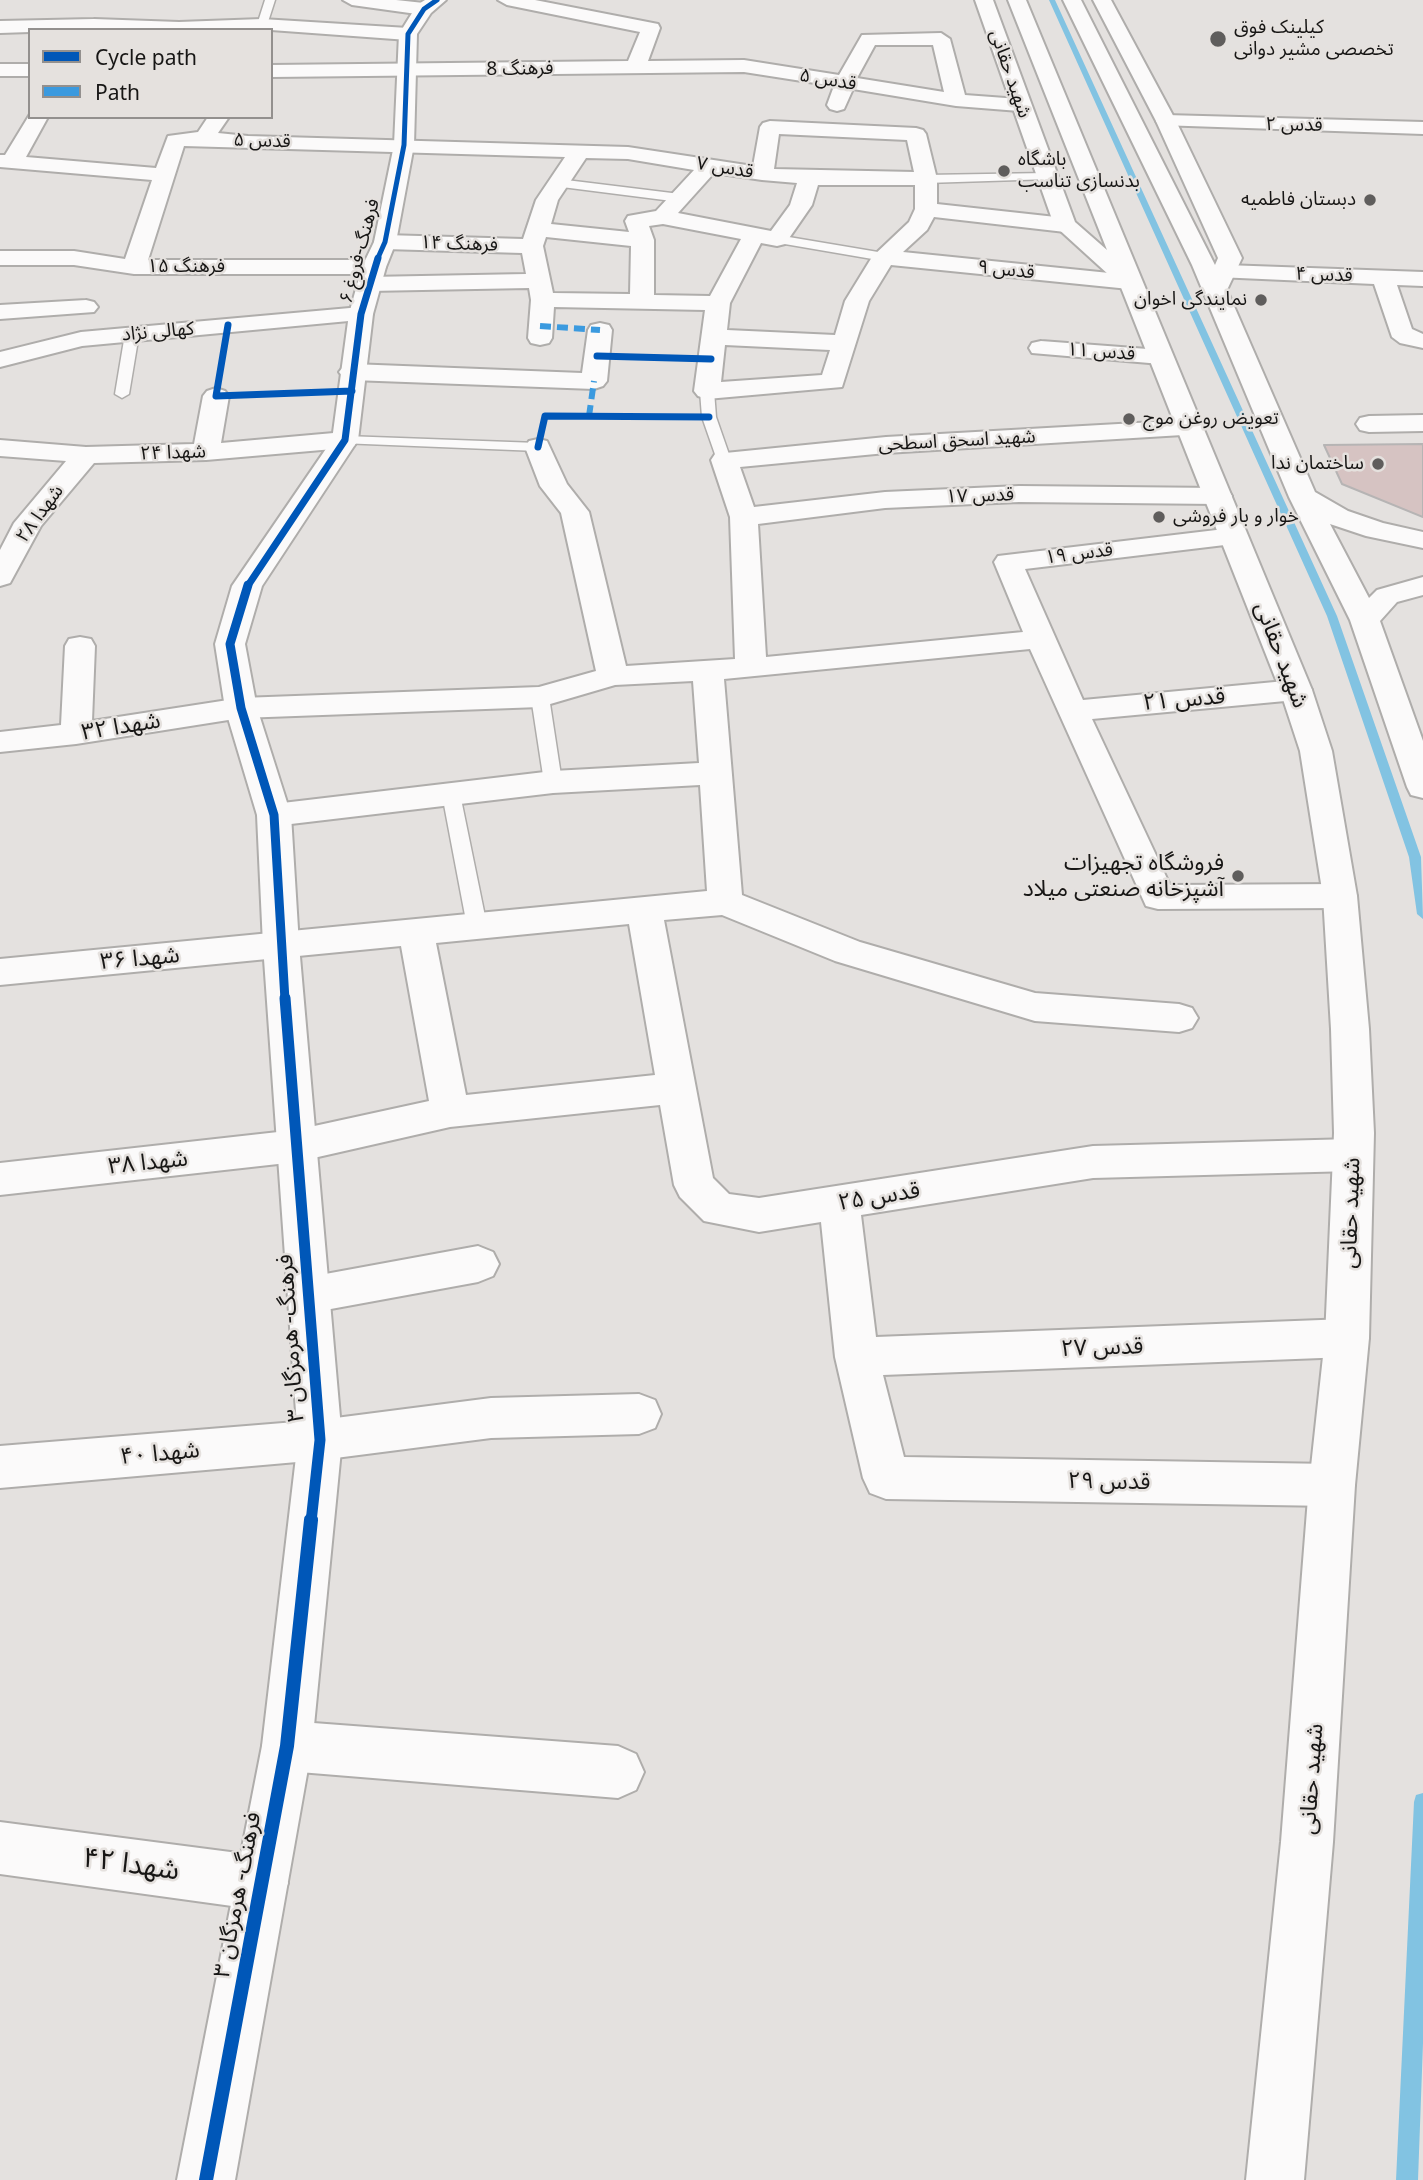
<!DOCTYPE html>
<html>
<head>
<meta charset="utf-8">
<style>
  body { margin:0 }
  #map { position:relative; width:1423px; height:2180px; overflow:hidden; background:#e4e1df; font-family:"Noto Sans",sans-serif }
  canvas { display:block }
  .legend { position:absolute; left:28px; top:28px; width:245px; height:91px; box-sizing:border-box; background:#e5e1de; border:2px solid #93908e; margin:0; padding:9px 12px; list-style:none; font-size:21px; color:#171615 }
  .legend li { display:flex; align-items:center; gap:14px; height:35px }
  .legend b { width:35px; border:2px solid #93908e }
</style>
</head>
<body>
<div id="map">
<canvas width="1423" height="2180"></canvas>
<ul class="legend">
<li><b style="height:9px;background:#0057b8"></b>Cycle path</li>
<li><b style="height:9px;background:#3b9adf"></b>Path</li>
</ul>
</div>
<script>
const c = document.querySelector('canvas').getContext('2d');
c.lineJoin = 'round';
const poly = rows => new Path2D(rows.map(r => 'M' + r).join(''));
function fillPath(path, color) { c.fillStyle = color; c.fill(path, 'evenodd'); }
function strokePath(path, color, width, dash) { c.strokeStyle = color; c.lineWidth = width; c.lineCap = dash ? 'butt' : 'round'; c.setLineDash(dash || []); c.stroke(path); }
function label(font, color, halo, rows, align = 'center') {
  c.font = font + ' "Noto Sans","Noto Sans Arabic",sans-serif'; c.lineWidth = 5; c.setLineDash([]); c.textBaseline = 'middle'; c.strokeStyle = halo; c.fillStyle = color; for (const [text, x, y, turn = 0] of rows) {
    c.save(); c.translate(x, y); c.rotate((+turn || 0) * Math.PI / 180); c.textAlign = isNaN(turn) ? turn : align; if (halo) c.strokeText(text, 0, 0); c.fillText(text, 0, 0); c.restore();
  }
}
const stream = poly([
  [1049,0,1055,0,1337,616,1421,857,1423,919,1417,914,1409,857,1327,616,1049,0],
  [1423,1793,1423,2043,1418,2180,1396,2180,1414,1802,1416,1795,1423,1793]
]);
const building = poly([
  [1423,444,1423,517,1342,484,1324,445,1423,444]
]);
const lane = poly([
  [265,0,275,0,267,25,262,28,257,25,265,0],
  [1047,173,1051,175,1051,179,926,183,920,179,926,175,1047,173],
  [558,179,680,194,686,198,680,202,554,186,552,183,558,179],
  [777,235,884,253,890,257,884,261,773,242,773,236,777,235],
  [132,330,139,334,129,394,122,398,115,394,125,334,132,330],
  [707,387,714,391,716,417,731,460,729,463,719,463,717,460,702,417,700,391,707,387],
  [345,436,538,443,545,447,538,451,340,443,338,440,345,436],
  [540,692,549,697,562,782,553,788,544,782,531,697,540,692],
  [451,788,460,794,487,926,484,931,477,933,470,931,467,926,442,794,451,788]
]);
const street = poly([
  [343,0,396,0,424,3,433,9,424,15,352,5,343,0],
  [498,0,535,0,658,24,660,28,648,61,744,60,839,75,862,35,941,33,950,39,965,95,1019,99,1026,101,1029,105,1026,109,1019,111,956,106,853,89,844,109,837,111,830,109,827,105,834,86,744,72,271,77,271,65,628,61,640,32,507,5,498,0],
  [875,45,933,45,944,92,857,78,875,45],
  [94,19,179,22,262,19,408,28,417,34,408,40,271,30,30,30,30,32,0,33,0,21,94,19],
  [0,64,30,64,30,76,0,76,0,64],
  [30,114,30,117,48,117,26,157,156,168,168,136,198,132,208,117,229,117,218,133,248,136,628,147,753,166,760,127,763,123,770,121,916,128,923,130,926,134,937,179,937,204,1065,218,1073,220,1076,225,1073,230,1065,232,934,217,927,230,903,252,1129,275,1137,277,1141,282,1137,287,1129,289,891,265,869,301,842,387,707,399,698,396,694,391,705,310,554,307,552,338,549,343,540,345,531,343,528,338,531,300,529,288,369,291,361,289,357,284,361,279,369,277,526,274,522,253,385,249,377,247,374,242,377,237,385,235,523,239,536,200,565,157,184,146,148,260,374,260,382,262,386,267,382,272,374,274,134,274,74,265,0,265,0,251,74,251,125,259,152,180,0,167,0,155,5,155,30,114],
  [779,134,907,140,914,172,774,169,779,134],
  [586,158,628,159,694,170,656,211,628,216,625,221,629,232,551,224,558,200,586,158],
  [714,173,762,180,797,183,790,205,771,231,678,213,714,173],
  [818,185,915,185,915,209,909,222,872,257,845,301,835,335,727,330,730,303,761,243,777,246,785,244,812,205,818,185],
  [663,224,741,239,710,296,654,295,654,240,649,226,663,224],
  [546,237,631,246,630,294,553,293,543,246,546,237],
  [725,345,830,350,822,375,721,382,725,345],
  [1166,115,1423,122,1423,134,1159,125,1156,121,1159,117,1166,115],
  [1225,265,1423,272,1423,286,1397,285,1412,329,1423,334,1423,348,1400,343,1392,337,1374,284,1217,277,1213,272,1217,267,1225,265],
  [86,300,94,302,98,307,94,312,0,319,0,305,86,300],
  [361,307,370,309,373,314,370,319,82,346,0,367,0,352,81,332,361,307],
  [600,323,609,325,612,330,607,381,603,386,594,389,352,380,343,377,339,372,343,367,352,364,582,373,588,330,591,325,600,323],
  [1041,341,1161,350,1170,352,1173,357,1170,362,1161,364,1032,353,1029,348,1032,343,1041,341],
  [216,388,225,391,229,396,221,443,345,432,354,434,358,440,354,446,345,448,206,460,94,463,41,526,10,583,0,586,0,550,14,523,66,461,0,456,0,440,86,447,194,444,203,396,207,391,216,388],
  [1423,415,1423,431,1369,432,1360,430,1356,424,1360,418,1369,416,1423,415],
  [1190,420,1199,422,1203,428,1199,434,886,453,740,467,754,507,885,492,1019,486,1218,488,1228,490,1232,496,1228,502,1218,504,1019,502,885,508,758,524,766,657,1023,632,994,562,998,556,1233,528,1243,530,1247,536,1243,542,1233,544,1025,569,1083,700,1296,680,1307,683,1312,690,1307,697,1296,700,1092,719,1170,885,1340,884,1352,887,1357,896,1352,905,1340,908,1158,909,1146,906,1030,649,724,679,742,895,860,942,1035,993,1179,1004,1192,1008,1198,1018,1192,1028,1179,1032,1035,1021,835,961,722,915,664,920,713,1178,729,1194,759,1198,1093,1146,1352,1139,1366,1144,1372,1155,1366,1166,1352,1171,1093,1178,861,1215,876,1337,1347,1319,1362,1325,1369,1338,1362,1351,1347,1357,883,1375,904,1457,1332,1464,1348,1470,1355,1485,1348,1500,1332,1506,886,1499,870,1493,863,1478,835,1357,821,1222,759,1232,704,1221,680,1197,674,1185,660,1105,450,1127,296,1162,0,1195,0,1163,296,1130,429,1101,401,946,0,985,0,959,707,891,700,785,553,793,274,826,262,823,257,815,262,807,274,804,553,771,699,763,693,681,615,685,540,707,241,718,76,744,0,752,0,732,61,725,65,646,69,639,80,637,91,639,95,646,92,721,241,698,539,687,596,671,561,513,540,486,525,447,529,441,538,439,547,441,567,484,589,512,626,666,735,659,730,517,711,460,715,454,886,437,1190,420],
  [629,924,655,1075,466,1095,436,943,629,924],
  [478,1246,493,1252,499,1264,493,1276,478,1282,309,1313,294,1308,288,1295,294,1282,309,1277,478,1246],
  [639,1394,655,1400,661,1414,655,1428,639,1434,491,1438,320,1460,0,1488,0,1446,320,1420,491,1398,639,1394],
  [287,1721,618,1746,636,1754,644,1772,636,1790,618,1798,287,1771,269,1764,262,1746,269,1728,287,1721],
  [0,1822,261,1856,280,1864,288,1883,280,1902,261,1910,0,1874,0,1822]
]);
const secondary = poly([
  [425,0,446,0,431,13,417,34,414,145,396,242,386,267,373,314,358,440,262,586,245,644,257,708,291,815,299,945,342,1440,312,1746,235,2180,177,2180,262,1746,298,1440,263,945,257,815,225,708,215,644,232,586,332,440,349,314,362,267,374,242,394,145,399,34,417,5,425,0],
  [975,0,993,0,1075,222,1107,250,1008,0,1026,0,1312,690,1332,751,1357,896,1369,1029,1374,1133,1369,1338,1355,1485,1333,1842,1304,2180,1246,2180,1281,1842,1309,1485,1325,1338,1334,1133,1331,1029,1323,896,1300,751,1280,690,1120,285,1054,225,975,0],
  [1063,0,1081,0,1215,265,1218,258,1156,121,1093,0,1111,0,1176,121,1242,258,1227,290,1315,492,1348,511,1383,523,1423,532,1423,548,1366,536,1330,524,1369,598,1377,590,1423,577,1423,595,1397,602,1380,621,1423,741,1423,798,1411,795,1407,787,1350,620,1289,497,1192,265,1063,0]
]);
const quiet = poly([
  [540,326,600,330],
  [589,416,594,381]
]);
const cyclewayFar4 = poly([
  [377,260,385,242,404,145,408,34,424,9,437,0]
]);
const cyclewayFar3 = poly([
  [228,325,216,396,352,391],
  [597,356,711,359],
  [538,447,545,416,709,417],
  [247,587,345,440,361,314,378,258]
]);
const cyclewayFar2 = poly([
  [248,585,230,644,241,708,274,815,285,1000]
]);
const cyclewayFar1 = poly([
  [285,998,320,1440,311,1522]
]);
const cycleway = poly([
  [206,2180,287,1746,311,1520]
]);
const markers = [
  [1218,39,9,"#5f5d5c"],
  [1004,171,7,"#5f5d5c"],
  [1370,200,7,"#5f5d5c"],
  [1261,300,7,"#5f5d5c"],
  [1129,419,7,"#5f5d5c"],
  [1378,464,7,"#5f5d5c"],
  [1159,517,7,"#5f5d5c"],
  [1238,876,7,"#5f5d5c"]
];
const farPoinames = [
  ["کیلینک فوق",1234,28],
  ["تخصصی مشیر دوانی",1234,50],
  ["باشگاه",1018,160],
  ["بدنسازی تناسب",1018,182],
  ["دبستان فاطمیه",1356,200,"right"],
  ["نمایندگی اخوان",1247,300,"right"],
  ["تعویض روغن موج",1143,419],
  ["ساختمان ندا",1364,464,"right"],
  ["خوار و بار فروشی",1173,517]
];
const farStreetnames = [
  ["فرهنگ 8",520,69,-1],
  ["شهید حقانی",1010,74,71],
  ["قدس ۵",828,80,9],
  ["قدس ۲",1294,125,1],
  ["قدس ۵",262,141,2],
  ["قدس ۷",725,168,9],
  ["فرهنگ ۱۴",459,244,2],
  ["فرهنگ-فروغ ۶",360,251,-75],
  ["فرهنگ ۱۵",186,267],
  ["قدس ۹",1006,270,6],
  ["قدس ۴",1324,275,2],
  ["کهالی نژاد",158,332,-5],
  ["قدس ۱۱",1101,352,4],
  ["شهید اسحق اسطحی",957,441,-3],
  ["شهدا ۲۴",173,453,-2],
  ["قدس ۱۷",980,496,-2],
  ["شهدا ۲۸",40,514,-54],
  ["قدس ۱۹",1079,554,-7]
];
const streetNames = [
  ["شهید حقانی",1281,655,69],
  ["قدس ۲۱",1184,700,-5],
  ["شهدا ۳۲",121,727,-9],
  ["شهدا ۳۶",140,959,-5],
  ["شهدا ۳۸",148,1163,-6],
  ["قدس ۲۵",879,1197,-9],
  ["شهید حقانی",1351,1213,-88],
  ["فرهنگ- هرمزگان ۳",291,1338,-94],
  ["قدس ۲۷",1102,1348,-2],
  ["شهدا ۴۰",160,1454,-5],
  ["قدس ۲۹",1109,1482,1],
  ["شهید حقانی",1312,1779,-86],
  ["فرهنگ- هرمزگان ۳",238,1895,-79]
];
const poiNames = [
  ["فروشگاه تجهیزات",1224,863],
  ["آشپزخانه صنعتی میلاد",1224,889]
];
const nearStreetnames = [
  ["شهدا ۴۲",131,1865,8]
];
fillPath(stream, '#82c3e2');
fillPath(building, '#d6c3c2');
strokePath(building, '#b6b4b4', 2);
strokePath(lane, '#afadab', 3);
strokePath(street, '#afadab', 4);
strokePath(secondary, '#afadab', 4);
fillPath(lane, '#fbfafa');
fillPath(street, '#fbfafa');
fillPath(secondary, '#fbfafa');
strokePath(quiet, '#3b9adf', 6, [11, 6]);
strokePath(cyclewayFar4, '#0057b8', 5);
strokePath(cyclewayFar3, '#0057b8', 7);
strokePath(cyclewayFar2, '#0057b8', 9);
strokePath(cyclewayFar1, '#0057b8', 11);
strokePath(cycleway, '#0057b8', 14);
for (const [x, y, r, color] of markers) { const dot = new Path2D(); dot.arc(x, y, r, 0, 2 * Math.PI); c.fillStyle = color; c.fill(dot); strokePath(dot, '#e5e1de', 2.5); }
label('19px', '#171615', '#e5e1de', farPoinames, 'left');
label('19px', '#171615', '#e5e1de', farStreetnames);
label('23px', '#171615', '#e5e1de', streetNames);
label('23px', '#171615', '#e5e1de', poiNames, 'right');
label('28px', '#171615', '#e5e1de', nearStreetnames);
</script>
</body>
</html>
